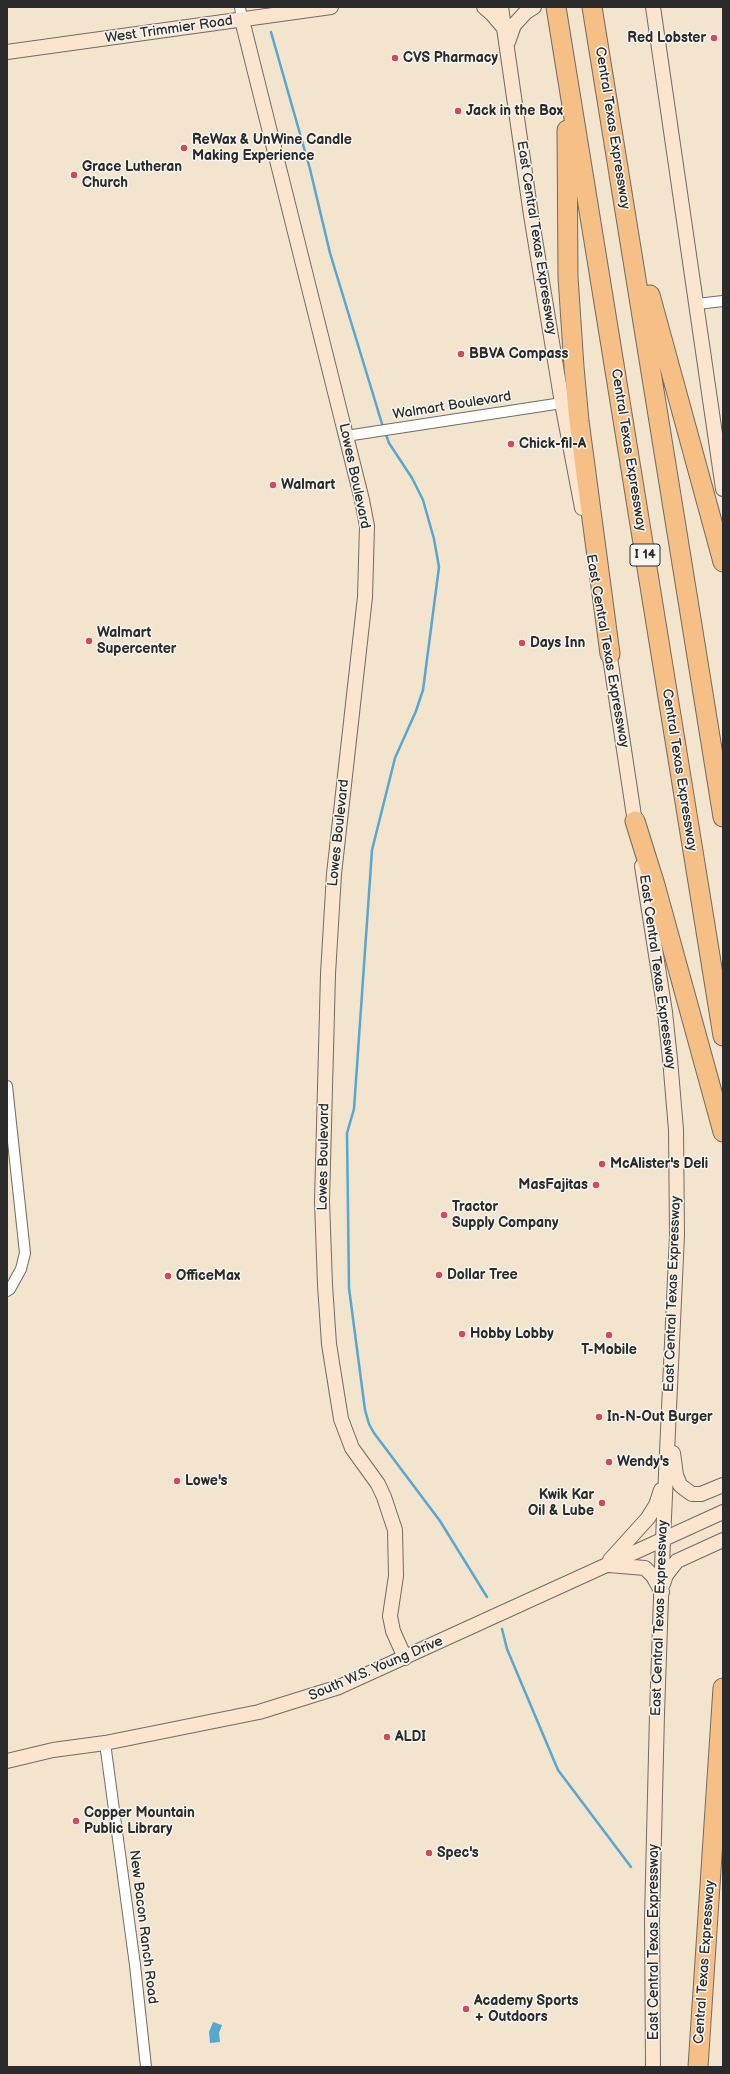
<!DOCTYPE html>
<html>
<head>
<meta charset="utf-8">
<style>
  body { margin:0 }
  #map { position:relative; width:730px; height:2074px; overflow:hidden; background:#f2e4cd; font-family:"Balsamiq Sans",sans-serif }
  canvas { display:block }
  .frame { position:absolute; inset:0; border:8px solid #2b2b2b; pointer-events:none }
</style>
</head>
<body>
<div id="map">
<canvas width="730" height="2074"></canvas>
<div class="frame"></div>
</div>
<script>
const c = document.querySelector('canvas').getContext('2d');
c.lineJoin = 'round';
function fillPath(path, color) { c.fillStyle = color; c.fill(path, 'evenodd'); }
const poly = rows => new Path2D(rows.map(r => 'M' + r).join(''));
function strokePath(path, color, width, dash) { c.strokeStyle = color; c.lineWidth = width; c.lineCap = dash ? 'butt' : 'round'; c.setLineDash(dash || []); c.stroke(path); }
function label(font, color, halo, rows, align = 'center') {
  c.font = font + ' "Balsamiq Sans",sans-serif'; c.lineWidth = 3; c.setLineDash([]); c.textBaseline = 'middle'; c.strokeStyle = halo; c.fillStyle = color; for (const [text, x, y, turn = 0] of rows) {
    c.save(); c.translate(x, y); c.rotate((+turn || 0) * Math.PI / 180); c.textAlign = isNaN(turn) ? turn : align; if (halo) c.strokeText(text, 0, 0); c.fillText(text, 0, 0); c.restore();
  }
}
const water = poly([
  [213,2022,222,2025,219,2033,220,2042,210,2043,209,2032]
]);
const stream = poly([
  [271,32,310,169,330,253,383,427],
  [385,432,389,443,412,478,423,500,434,539,439,567,423,690,416,711,395,758,372,850,354,1109,347,1133,349,1288,365,1410,369,1424,374,1433,440,1521,487,1597],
  [502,1629,507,1649,558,1770,631,1867]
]);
const street = poly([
  [240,7,242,20],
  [697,304,723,301],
  [346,436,562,403],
  [7,1086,25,1253,21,1269,10,1289,7,1291],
  [105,1743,135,1965,146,2067]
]);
const secondary = poly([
  [484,7,492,14,504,28],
  [501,7,531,215,562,403,582,508],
  [653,7,723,489],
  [242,20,362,500,367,526,365,597,334,874,328,974,322,1201,325,1285,329,1344,341,1419,352,1448,378,1484,384,1497,395,1530,396,1576,390,1616,393,1631,405,1658],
  [508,42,514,25,526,12,534,7],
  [7,52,331,7],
  [608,644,636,829],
  [642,866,665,1012,670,1059,676,1130,677,1235,663,1539,657,1714,652,1918,653,2067],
  [673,1453,676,1475,680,1485,685,1489,692,1494,701,1494,723,1485],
  [610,1560,648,1518,656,1505,661,1490],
  [609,1565,645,1568,653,1576,662,1592],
  [663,1584,666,1575,677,1561,723,1540],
  [7,1761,53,1750,105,1743,259,1712,339,1687,723,1512]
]);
const highway = poly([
  [556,7,723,1036],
  [592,7,723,817],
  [567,130,568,277,574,367,579,421,610,654],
  [650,295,723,562],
  [635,821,655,885,723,1132],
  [698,2067,723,1688]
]);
const markers = [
  [714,38,4,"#d1495b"],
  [395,58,4,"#d1495b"],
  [458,111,4,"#d1495b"],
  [184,148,4,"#d1495b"],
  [74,175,4,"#d1495b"],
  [461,354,4,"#d1495b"],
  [511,444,4,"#d1495b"],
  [273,485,4,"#d1495b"],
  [89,641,4,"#d1495b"],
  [522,643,4,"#d1495b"],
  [602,1164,4,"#d1495b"],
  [596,1185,4,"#d1495b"],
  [444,1215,4,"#d1495b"],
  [439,1275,4,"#d1495b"],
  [168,1276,4,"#d1495b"],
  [462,1334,4,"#d1495b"],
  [609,1335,4,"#d1495b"],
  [599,1417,4,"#d1495b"],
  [609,1462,4,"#d1495b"],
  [177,1481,4,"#d1495b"],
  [602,1503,4,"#d1495b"],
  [387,1737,4,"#d1495b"],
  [76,1821,4,"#d1495b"],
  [429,1853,4,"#d1495b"],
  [466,2009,4,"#d1495b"]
];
const shields = [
  [645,555,30]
];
const shieldNames = [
  ["I 14",645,555]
];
const streetNames = [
  ["West Trimmier Road",169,30,-8],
  ["Central Texas Expressway",612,128,81],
  ["East Central Texas Expressway",536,238,81],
  ["Walmart Boulevard",452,406,-9],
  ["Central Texas Expressway",628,450,81],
  ["Lowes Boulevard",354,476,78],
  ["East Central Texas Expressway",607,651,80],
  ["Central Texas Expressway",679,770,81],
  ["Lowes Boulevard",339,833,-84],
  ["East Central Texas Expressway",657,972,82],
  ["Lowes Boulevard",324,1157,-89],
  ["East Central Texas Expressway",673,1294,-88],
  ["East Central Texas Expressway",660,1618,-88],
  ["South W.S. Young Drive",376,1669,-23],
  ["New Bacon Ranch Road",143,1927,83],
  ["East Central Texas Expressway",654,1942,-90],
  ["Central Texas Expressway",705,1962,-86]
];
const poiNames = [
  ["Red Lobster",706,38,"right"],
  ["CVS Pharmacy",403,58],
  ["Jack in the Box",466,111],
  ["ReWax & UnWine Candle",192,140],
  ["Making Experience",192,156],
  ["Grace Lutheran",82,167],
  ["Church",82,183],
  ["BBVA Compass",469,354],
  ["Chick-fil-A",519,444],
  ["Walmart",281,485],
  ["Walmart",97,633],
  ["Supercenter",97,649],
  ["Days Inn",530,643],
  ["McAlister's Deli",610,1164],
  ["MasFajitas",588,1185,"right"],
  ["Tractor",452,1207],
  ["Supply Company",452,1223],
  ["Dollar Tree",447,1275],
  ["OfficeMax",176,1276],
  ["Hobby Lobby",470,1334],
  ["T-Mobile",609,1350,"center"],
  ["In-N-Out Burger",607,1417],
  ["Wendy's",617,1462],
  ["Lowe's",185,1481],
  ["Kwik Kar",594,1495,"right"],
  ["Oil & Lube",594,1511,"right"],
  ["ALDI",395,1737],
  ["Copper Mountain",84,1813],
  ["Public Library",84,1829],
  ["Spec's",437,1853],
  ["Academy Sports",474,2001],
  ["+ Outdoors",474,2017]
];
fillPath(water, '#57a7d1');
strokePath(stream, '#57a7d1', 2.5);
strokePath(street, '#716c64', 12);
strokePath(secondary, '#716c64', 16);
strokePath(highway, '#716c64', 21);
strokePath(street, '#fff', 10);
strokePath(secondary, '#fbe5cf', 14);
strokePath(highway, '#f5bf86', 19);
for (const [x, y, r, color] of markers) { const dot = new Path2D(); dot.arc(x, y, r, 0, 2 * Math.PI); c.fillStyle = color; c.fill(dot); strokePath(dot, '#f6f6f2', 1.5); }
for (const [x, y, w] of shields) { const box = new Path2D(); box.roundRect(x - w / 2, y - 11, w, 22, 3); c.fillStyle = '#f6f6f2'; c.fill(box); strokePath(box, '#2b2b2b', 1); }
label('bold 13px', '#2b2b2b', null, shieldNames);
label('14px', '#2b2b2b', '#f6f6f2', streetNames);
label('bold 14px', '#2b2b2b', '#f6f6f2', poiNames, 'left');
</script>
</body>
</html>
